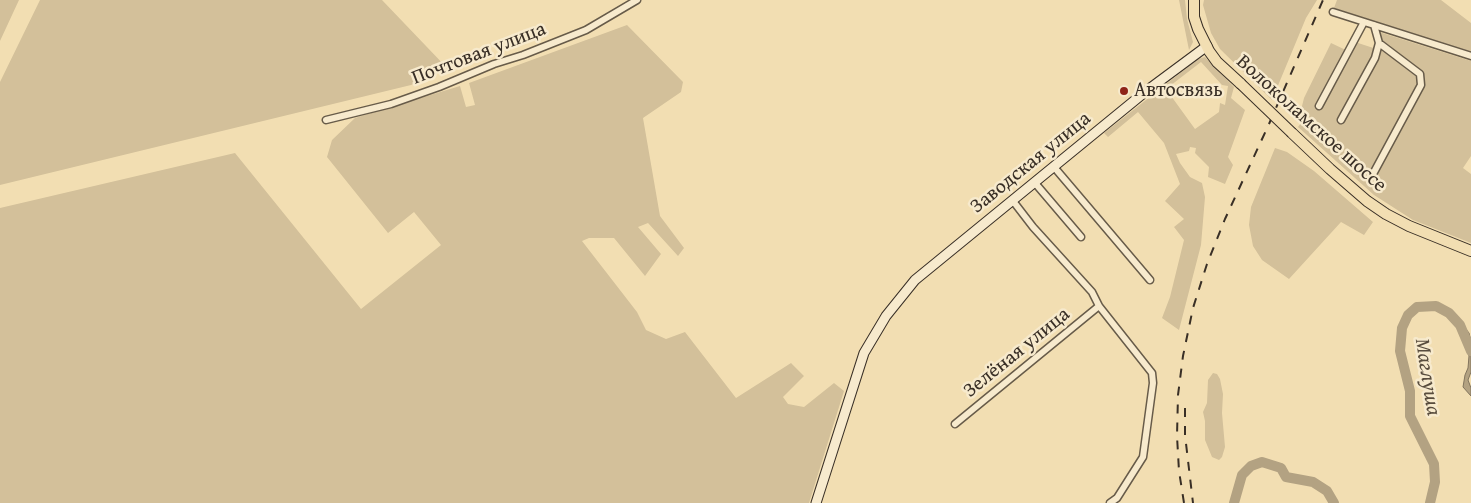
<!DOCTYPE html>
<html>
<head>
<meta charset="utf-8">
<style>
  body { margin:0 }
  canvas { display:block; background:#f2deb2 }
</style>
</head>
<body>
<canvas width="1471" height="503"></canvas>
<script>
const c = document.querySelector('canvas').getContext('2d');
c.lineJoin = 'round';
function fillPath(path, color) { c.fillStyle = color; c.fill(path, 'evenodd'); }
const poly = rows => new Path2D(rows.map(r => 'M' + r).join(''));
function strokePath(path, color, width, dash) { c.strokeStyle = color; c.lineWidth = width; c.lineCap = dash ? 'butt' : 'round'; c.setLineDash(dash || []); c.stroke(path); }
function label(font, color, halo, rows, align = 'center') {
  c.font = font + ' "Gentium Book Plus",serif'; c.lineWidth = 5; c.setLineDash([]); c.textBaseline = 'middle'; c.strokeStyle = halo; c.fillStyle = color; for (const [text, x, y, turn = 0] of rows) {
    c.save(); c.translate(x, y); c.rotate((+turn || 0) * Math.PI / 180); c.textAlign = isNaN(turn) ? turn : align; if (halo) c.strokeText(text, 0, 0); c.fillText(text, 0, 0); c.restore();
  }
}
const green = poly([
  [0,0,19,0,0,41],
  [40,0,382,0,448,69,411,85,0,185,0,82],
  [1179,0,1185,0,1187,19,1193,42,1189,50],
  [1204,0,1317,0,1306,18,1272,100,1220,49,1211,33,1203,5],
  [1337,0,1441,0,1471,23,1471,52,1334,8],
  [627,25,683,82,681,92,643,118,660,216,684,248,678,256,648,223,638,227,661,254,645,276,614,238,589,238,582,241,637,312,646,330,666,339,685,332,736,398,791,363,804,376,783,397,788,404,804,407,834,383,844,391,809,503,0,503,0,208,235,153,361,309,441,245,414,212,388,233,327,157,332,140,355,118,460,86,466,107,475,105,469,83],
  [1379,32,1471,61,1471,156,1463,168,1471,174,1471,243,1413,220,1374,195,1298,127,1307,115,1301,110,1304,98,1331,43,1350,52,1355,42,1401,57,1381,42],
  [1205,57,1234,87,1231,98,1245,110,1228,157,1233,165,1225,184,1208,177,1209,167,1195,153,1196,148,1190,147,1189,151,1176,154,1180,163,1190,177,1202,183,1205,197,1201,245,1179,330,1162,318,1170,297,1184,240,1174,227,1184,219,1165,201,1180,184,1164,143,1138,112,1108,137,1104,133,1198,59],
  [1201,62,1222,85,1228,86,1225,105,1220,103,1219,112,1195,129,1166,89],
  [1275,148,1287,152,1314,171,1373,222,1364,235,1341,222,1289,279,1262,260,1253,246,1249,225,1251,207],
  [1213,373,1217,374,1220,379,1223,394,1222,413,1225,447,1222,457,1219,460,1212,457,1205,440,1205,421,1203,412,1207,403,1208,380]
]);
const water = poly([
  [1455,315,1469,333,1471,341,1471,372,1468,380,1471,388,1471,396,1463,387,1465,375,1468,368,1469,356,1466,343,1459,329,1449,319,1455,315]
]);
const river = poly([
  [1234,503,1242,475,1251,466,1262,462,1281,468,1286,477,1313,482,1327,491,1334,503],
  [1430,503,1435,482,1434,464,1410,416,1410,391,1400,351,1402,328,1408,315,1417,307,1436,306,1449,313,1460,325,1471,351]
]);
const street = poly([
  [1333,12,1471,56],
  [1319,106,1364,22],
  [326,120,391,104,439,87,494,64,523,55,586,30,637,0],
  [1341,120,1375,58,1379,43],
  [1054,167,1150,280],
  [1373,174,1421,85,1420,74,1379,43,1374,25],
  [1035,183,1081,237],
  [1013,201,1033,227,1092,292,1099,306,1152,373,1153,383,1143,457,1117,498,1110,503],
  [955,424,1099,306]
]);
const secondary = poly([
  [816,503,864,353,886,316,915,280,1145,92,1207,46]
]);
const primary = poly([
  [1194,0,1194,17,1198,29,1209,51,1217,62,1241,84],
  [1292,133,1330,169,1367,201,1386,214,1409,226,1471,251]
]);
const rail = poly([
  [1185,408,1185,435,1193,503],
  [1184,503,1179,471,1177,436,1178,395,1183,356,1193,308,1207,264,1225,219,1269,124,1323,0]
]);
const primaryBridge = poly([
  [1241,84,1292,133]
]);
const markers = [
  [1124,91,5,"#8f2418"]
];
const streetNames = [
  ["Почтовая улица",479,54,-21],
  ["Волоколамское шоссе",1311,124,42],
  ["Заводская улица",1031,163,-39],
  ["Зелёная улица",1017,353,-39]
];
const poiNames = [
  ["Автосвязь",1134,91]
];
const waterNames = [
  ["Маглуша",1427,377,81]
];
fillPath(green, '#d3c09a');
fillPath(water, '#b3a282');
strokePath(water, '#82745d', 1);
strokePath(river, '#b3a282', 10);
strokePath(street, '#675b49', 9);
strokePath(secondary, '#392f26', 11);
strokePath(primary, '#392f26', 12);
strokePath(street, '#f7eacd', 6);
strokePath(secondary, '#f7eacd', 9);
strokePath(primary, '#f2deb2', 10);
strokePath(rail, '#392f26', 2, [9, 9]);
strokePath(primaryBridge, '#392f26', 12, []);
strokePath(primaryBridge, '#f2deb2', 10);
for (const [x, y, r, color] of markers) { const dot = new Path2D(); dot.arc(x, y, r, 0, 2 * Math.PI); c.fillStyle = color; c.fill(dot); strokePath(dot, '#f7eacd', 2); }
label('20px', '#392f26', '#f7eacd', streetNames);
label('20px', '#392f26', '#f7eacd', poiNames, 'left');
label('italic 21px', '#584c3d', '#f7eacd', waterNames);
</script>
</body>
</html>
